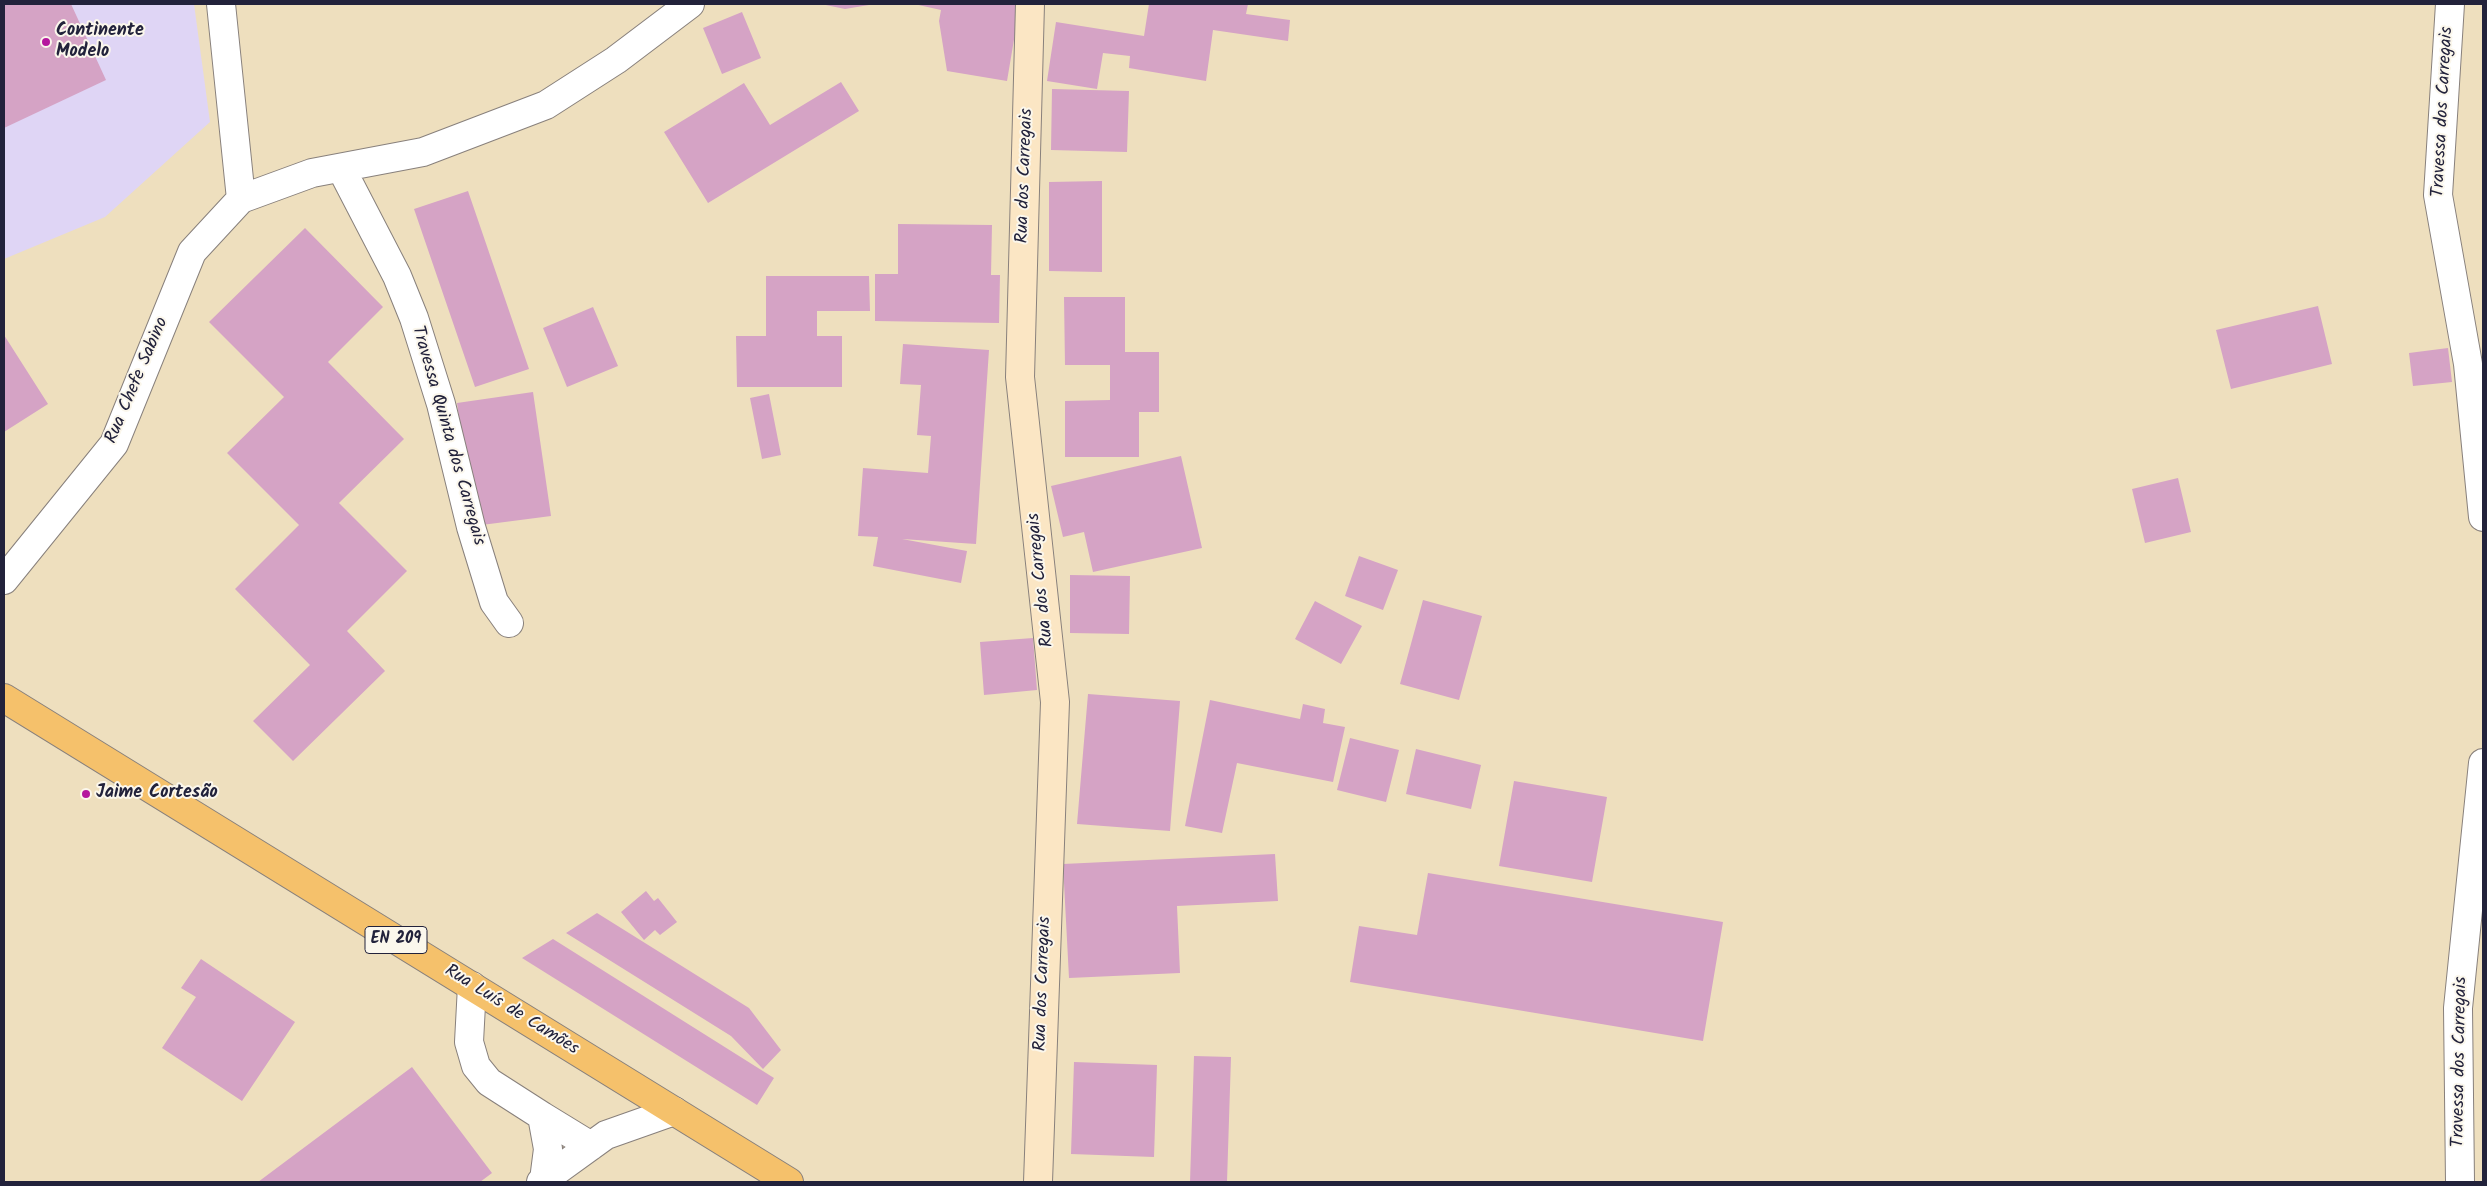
<!DOCTYPE html>
<html>
<head>
<meta charset="utf-8">
<style>
  body { margin:0 }
  #map { position:relative; width:2487px; height:1186px; overflow:hidden; background:#eedfbe; font-family:Kalam,sans-serif }
  canvas { display:block }
  .frame { position:absolute; inset:0; border:5px solid #22223b; pointer-events:none }
</style>
</head>
<body>
<div id="map">
<canvas width="2487" height="1186"></canvas>
<div class="frame"></div>
</div>
<script>
const c = document.querySelector('canvas').getContext('2d');
c.lineJoin = 'round';
function fillPath(path, color) { c.fillStyle = color; c.fill(path, 'evenodd'); }
const poly = rows => new Path2D(rows.map(r => 'M' + r).join(''));
function strokePath(path, color, width, dash) { c.strokeStyle = color; c.lineWidth = width; c.lineCap = dash ? 'butt' : 'round'; c.setLineDash(dash || []); c.stroke(path); }
function label(font, color, halo, rows, align = 'center') {
  c.font = font + ' Kalam,sans-serif'; c.lineWidth = 4; c.setLineDash([]); c.textBaseline = 'middle'; c.strokeStyle = halo; c.fillStyle = color; for (const [text, x, y, turn = 0] of rows) {
    c.save(); c.translate(x, y); c.rotate((+turn || 0) * Math.PI / 180); c.textAlign = isNaN(turn) ? turn : align; if (halo) c.strokeText(text, 0, 0); c.fillText(text, 0, 0); c.restore();
  }
}
const built = poly([
  [4,4,194,4,210,122,105,217,4,259]
]);
const building = poly([
  [4,4,71,4,106,80,4,128],
  [821,4,869,4,869,5,845,9],
  [914,4,1018,4,1019,10,1007,81,947,71,939,21,941,10],
  [1149,4,1248,4,1246,14,1290,20,1288,41,1213,30,1206,81,1129,68,1130,56,1103,53,1097,89,1047,81,1056,22,1144,36],
  [742,12,761,58,722,74,703,28],
  [841,82,859,111,708,203,664,132,744,83,770,125],
  [1052,89,1129,91,1127,152,1051,150],
  [1102,181,1102,272,1049,271,1049,182],
  [468,191,529,369,475,387,414,209],
  [898,224,992,225,991,275,1000,275,999,323,875,321,875,274,898,274],
  [305,228,383,307,328,362,404,439,339,503,407,571,347,631,385,671,293,761,253,721,310,665,235,589,299,525,227,453,284,397,209,322],
  [766,276,869,276,870,311,817,311,817,336,842,336,842,387,737,387,736,336,766,336],
  [1064,297,1125,297,1125,352,1159,352,1159,412,1139,412,1139,457,1065,457,1065,401,1110,400,1110,365,1065,365],
  [2318,306,2332,364,2231,389,2216,330],
  [593,307,618,366,567,387,543,328],
  [4,335,48,404,4,432],
  [903,344,989,350,976,544,902,539,967,551,961,583,873,566,878,537,858,536,863,468,928,473,931,436,917,435,921,385,900,384],
  [2448,348,2452,382,2413,386,2409,353],
  [533,392,551,516,474,526,457,403],
  [769,394,781,455,762,459,750,398],
  [1181,456,1202,548,1093,572,1084,532,1063,537,1051,486],
  [2178,478,2191,532,2145,543,2132,489],
  [1359,556,1398,570,1383,610,1345,596],
  [1070,575,1130,576,1129,634,1070,633],
  [1423,600,1482,616,1459,700,1400,684],
  [1315,601,1362,626,1341,664,1295,639],
  [1033,638,1037,690,984,695,980,642],
  [1088,694,1180,701,1170,831,1077,824],
  [1210,700,1300,719,1303,704,1325,709,1323,723,1345,727,1333,782,1237,763,1222,833,1185,826],
  [1350,738,1399,750,1386,802,1337,790],
  [1416,749,1481,765,1471,809,1406,794],
  [1514,781,1607,797,1592,882,1499,866],
  [1275,854,1278,901,1177,906,1180,973,1069,978,1063,864],
  [1428,873,1723,922,1703,1041,1350,982,1359,926,1417,935],
  [646,891,654,901,658,898,677,922,660,935,655,930,644,940,621,912],
  [597,913,749,1008,781,1050,763,1069,731,1036,566,933],
  [553,939,774,1078,757,1105,522,958],
  [201,959,295,1022,242,1101,162,1048,196,997,181,988],
  [1194,1056,1231,1057,1227,1182,1190,1182],
  [1074,1062,1157,1065,1154,1157,1071,1154],
  [412,1067,492,1173,480,1182,258,1182]
]);
const street = poly([
  [221,4,241,199],
  [2450,4,2438,195,2468,364,2483,517],
  [341,168,397,276,414,318,441,404,471,527,494,602,509,623],
  [4,580,114,444,192,252,241,199,312,173,423,152,546,105,616,60,690,4],
  [472,986,469,1042,476,1066,489,1082,542,1116,548,1149,544,1180],
  [542,1116,591,1146],
  [541,1182,606,1135,674,1111],
  [2460,1182,2458,1008,2483,763]
]);
const secondary = poly([
  [1030,4,1020,377,1055,702,1038,1182]
]);
const primary = poly([
  [4,698,789,1182]
]);
const markers = [
  [46,42,5,"#b5179e"],
  [86,794,5,"#b5179e"]
];
const shields = [
  [396,940,62]
];
const shieldNames = [
  ["EN 209",396,940]
];
const poiNames = [
  ["Continente",56,32],
  ["Modelo",56,53],
  ["Jaime Cortesão",96,794]
];
const streetNames = [
  ["Travessa dos Carregais",2444,112,-87],
  ["Rua dos Carregais",1026,176,-88],
  ["Rua Chefe Sabino",138,381,-67],
  ["Travessa Quinta dos Carregais",447,436,74],
  ["Rua dos Carregais",1042,580,-96],
  ["Rua dos Carregais",1044,984,-88],
  ["Rua Luís de Camões",511,1011,32],
  ["Travessa dos Carregais",2461,1062,-89]
];
fillPath(built, '#dfd5f5');
fillPath(building, '#d5a3c5');
strokePath(street, '#88807c', 30);
strokePath(secondary, '#88807c', 30);
strokePath(primary, '#88807c', 30);
strokePath(street, '#fff', 28);
strokePath(secondary, '#fbe6c4', 28);
strokePath(primary, '#f5c16b', 28);
for (const [x, y, r, color] of markers) { const dot = new Path2D(); dot.arc(x, y, r, 0, 2 * Math.PI); c.fillStyle = color; c.fill(dot); strokePath(dot, '#fbf7ec', 2); }
for (const [x, y, w] of shields) { const box = new Path2D(); box.roundRect(x - w / 2, y - 13.5, w, 27, 4); c.fillStyle = '#fbf7ec'; c.fill(box); strokePath(box, '#22223b', 1); }
label('bold 16px', '#22223b', null, shieldNames);
label('bold 18px', '#22223b', '#fbf7ec', poiNames, 'left');
label('18px', '#22223b', '#fbf7ec', streetNames);
</script>
</body>
</html>
